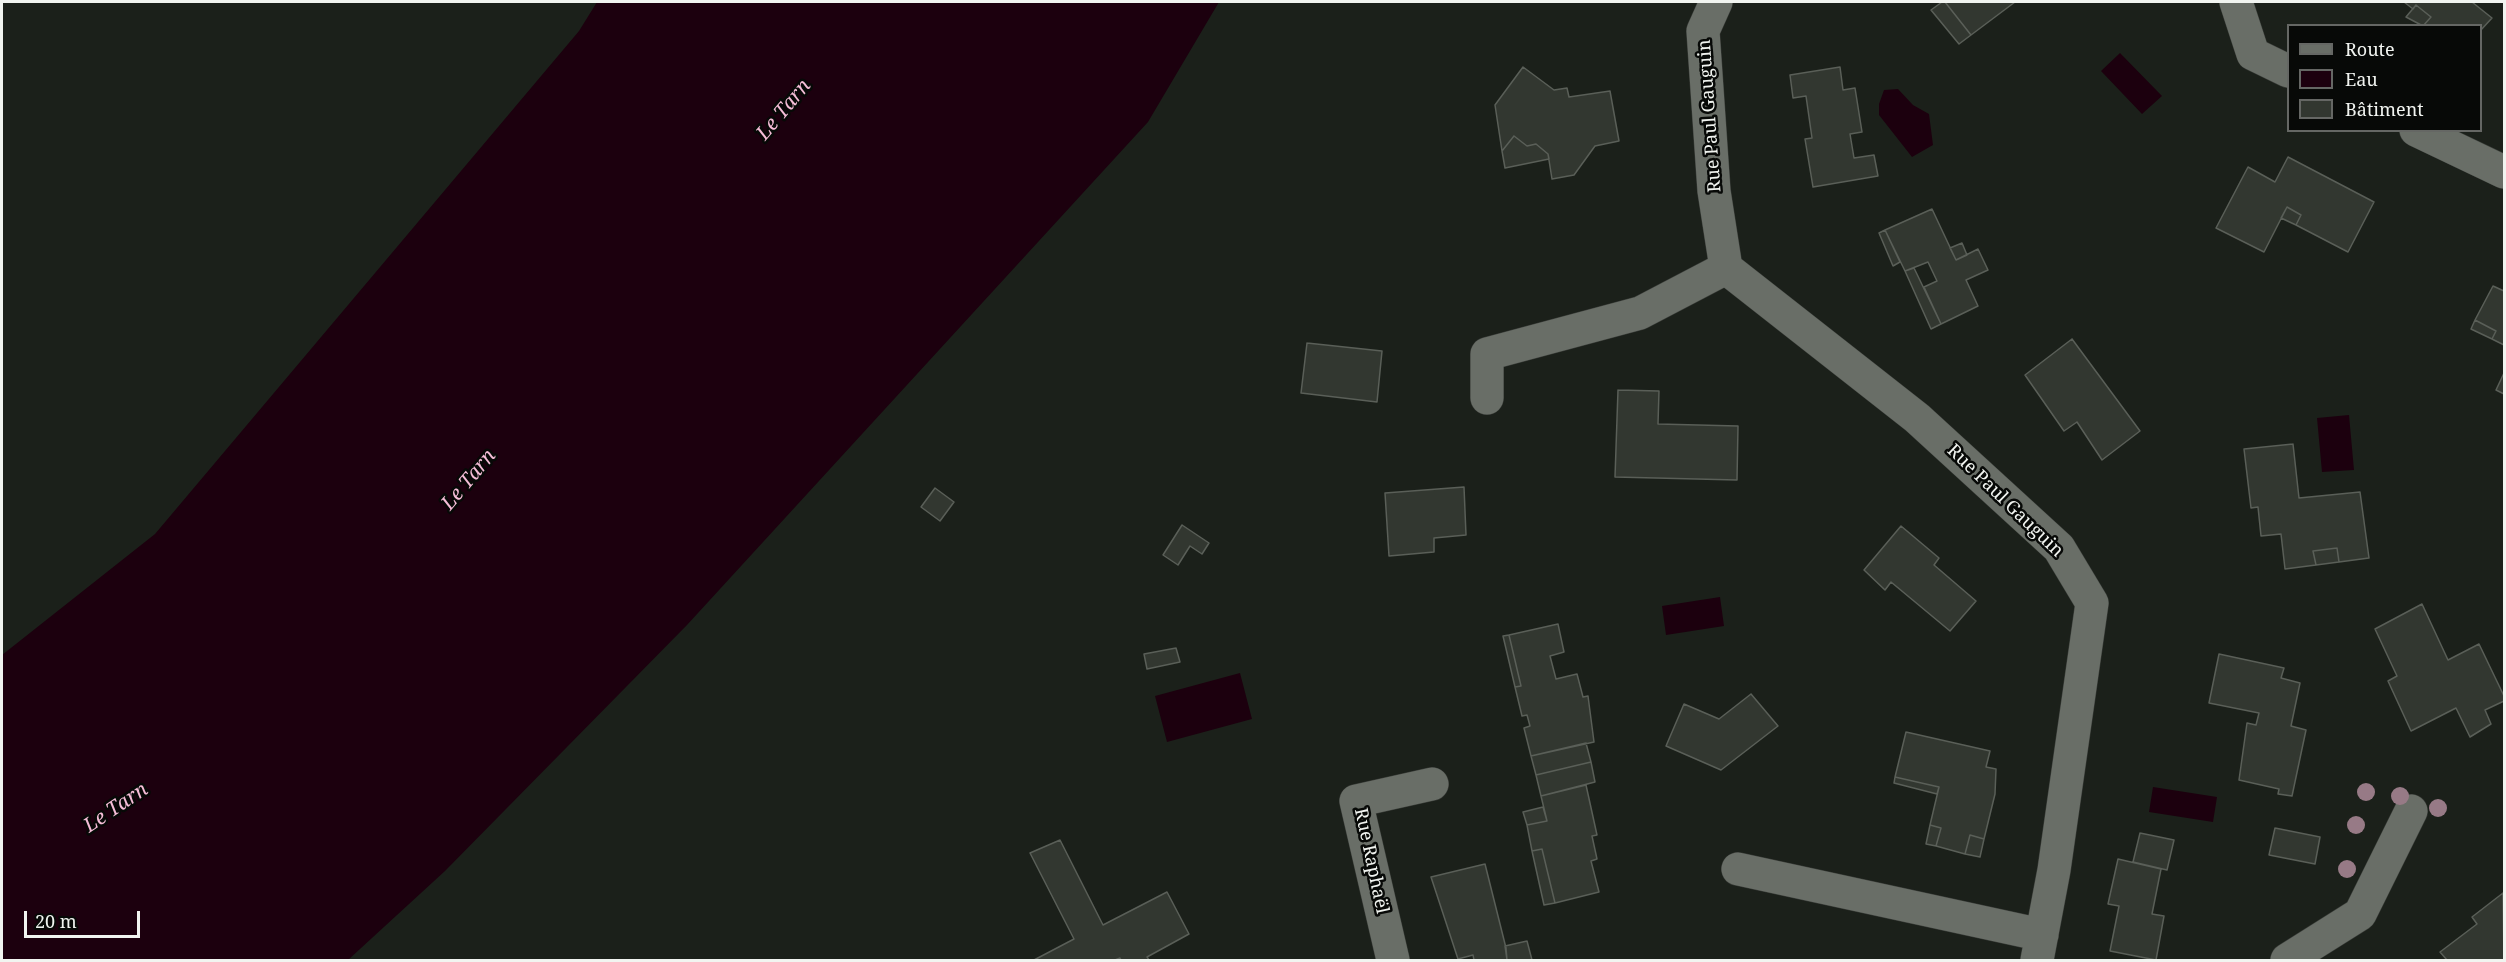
<!DOCTYPE html>
<html>
<head>
<meta charset="utf-8">
<style>
  body { margin:0 }
  #map { position:relative; width:2506px; height:962px; overflow:hidden; background:#1b201a; font-family:"Noto Serif",serif }
  canvas { display:block }
  .frame { position:absolute; inset:0; border:3px solid #f1f4f0; pointer-events:none }
  .legend { position:absolute; left:2287px; top:24px; width:195px; height:108px; box-sizing:border-box; background:#070907; border:2px solid #656764; margin:0; padding:8px 10px; list-style:none; font-size:18px; color:#f1f4f0 }
  .legend li { display:flex; align-items:center; gap:12px; height:30px }
  .legend b { width:30px; border:2px solid #656764 }
  .scale { position:absolute; left:24px; top:911px; width:116px; height:27px; box-sizing:border-box; border:3px solid #f1f4f0; border-top:0; padding-left:8px; font-size:18px; line-height:21px; white-space:nowrap; color:#f1f4f0; -webkit-text-stroke:4px #070907; paint-order:stroke }
</style>
</head>
<body>
<div id="map">
<canvas width="2506" height="962"></canvas>
<div class="frame"></div>
<ul class="legend">
<li><b style="height:8px;background:#696e67"></b>Route</li>
<li><b style="height:16px;background:#1c000e"></b>Eau</li>
<li><b style="height:16px;background:#323730"></b>Bâtiment</li>
</ul>
<div class="scale">20 m</div>
</div>
<script>
const c = document.querySelector('canvas').getContext('2d');
c.lineJoin = 'round';
function fillPath(path, color) { c.fillStyle = color; c.fill(path, 'evenodd'); }
const poly = rows => new Path2D(rows.map(r => 'M' + r).join(''));
function strokePath(path, color, width, dash) { c.strokeStyle = color; c.lineWidth = width; c.lineCap = dash ? 'butt' : 'round'; c.setLineDash(dash || []); c.stroke(path); }
function label(font, color, halo, rows, align = 'center') {
  c.font = font + ' "Noto Serif",serif'; c.lineWidth = 5; c.setLineDash([]); c.textBaseline = 'middle'; c.strokeStyle = halo; c.fillStyle = color; for (const [text, x, y, turn = 0] of rows) {
    c.save(); c.translate(x, y); c.rotate((+turn || 0) * Math.PI / 180); c.textAlign = isNaN(turn) ? turn : align; if (halo) c.strokeText(text, 0, 0); c.fillText(text, 0, 0); c.restore();
  }
}
const water = poly([
  [597,2,1219,2,1148,122,687,625,445,871,348,960,2,960,2,655,155,534,579,31],
  [2120,53,2162,96,2142,114,2101,71],
  [1898,89,1913,105,1929,114,1933,145,1912,157,1879,115,1879,104,1884,90],
  [2349,415,2354,470,2322,472,2317,418],
  [1720,597,1724,626,1666,635,1662,606],
  [1240,673,1252,719,1167,742,1155,696],
  [2153,787,2217,797,2213,822,2149,812]
]);
const building = poly([
  [1942,2,1945,2,1971,35,1959,44,1931,10,1942,2],
  [1945,2,2015,2,1971,35,1945,2],
  [2404,2,2472,2,2492,18,2480,31,2480,26,2423,26,2431,17,2416,5,2413,9,2404,2],
  [2416,5,2431,17,2423,26,2406,17,2416,5],
  [1523,67,1554,90,1567,88,1569,97,1610,91,1619,141,1595,146,1574,175,1552,179,1548,154,1536,144,1527,146,1514,136,1502,151,1495,105,1523,67],
  [1840,67,1843,90,1855,88,1862,132,1850,134,1854,158,1874,155,1878,176,1813,187,1805,139,1812,138,1806,96,1793,98,1790,75,1840,67],
  [1514,136,1527,146,1536,144,1548,154,1549,159,1505,168,1502,151,1514,136],
  [2288,157,2374,202,2348,252,2296,225,2301,215,2287,207,2264,252,2216,228,2248,167,2275,182,2288,157],
  [2287,207,2301,215,2296,225,2281,218,2287,207],
  [1932,209,1956,260,1978,249,1988,270,1966,280,1978,306,1941,324,1924,287,1937,281,1928,262,1905,271,1885,230,1932,209],
  [1885,230,1900,262,1893,266,1879,233,1885,230],
  [1962,243,1967,255,1956,260,1950,248,1962,243],
  [1914,268,1941,324,1931,329,1905,271,1914,268],
  [2493,286,2504,291,2504,345,2492,339,2496,331,2475,320,2493,286],
  [2475,320,2496,331,2492,339,2471,329,2475,320],
  [2072,339,2140,431,2102,460,2077,422,2064,431,2025,375,2072,339],
  [1307,343,1382,351,1377,402,1301,393,1307,343],
  [2504,373,2504,394,2496,390,2504,373],
  [1618,390,1659,391,1658,424,1738,426,1737,480,1615,477,1618,390],
  [2293,444,2299,498,2360,492,2369,558,2339,562,2337,548,2313,551,2316,565,2285,569,2281,534,2261,536,2258,507,2251,508,2244,449,2293,444],
  [1464,487,1466,535,1434,538,1434,552,1389,556,1385,493,1464,487],
  [935,488,954,502,940,521,921,507,935,488],
  [1182,525,1209,543,1202,554,1190,546,1178,565,1163,555,1182,525],
  [1901,526,1939,558,1934,565,1976,601,1950,631,1891,582,1885,590,1864,570,1901,526],
  [2337,548,2339,562,2316,565,2313,551,2337,548],
  [2422,604,2448,660,2479,644,2504,696,2504,701,2485,710,2491,724,2470,737,2456,708,2411,731,2388,681,2397,676,2375,629,2422,604],
  [1558,624,1564,652,1550,656,1556,679,1577,674,1583,697,1588,696,1594,742,1531,756,1524,728,1530,726,1527,715,1522,716,1515,687,1521,686,1509,635,1558,624],
  [1509,635,1521,686,1515,687,1503,636,1509,635],
  [1176,648,1180,662,1147,669,1144,654,1176,648],
  [2219,654,2284,668,2281,678,2300,683,2291,726,2306,730,2292,796,2278,794,2279,789,2239,780,2247,723,2256,725,2259,713,2209,703,2219,654],
  [1751,694,1778,726,1721,770,1666,746,1684,704,1719,719,1751,694],
  [1906,732,1990,751,1986,767,1996,769,1995,794,1984,839,1970,835,1965,854,1936,846,1941,828,1930,825,1939,787,1895,777,1906,732],
  [1586,743,1591,762,1536,775,1531,756,1586,743],
  [1591,762,1595,782,1541,796,1536,775,1591,762],
  [1895,777,1939,787,1937,794,1894,783,1895,777],
  [1586,785,1597,835,1592,836,1597,859,1591,861,1599,892,1555,903,1542,849,1532,851,1527,825,1547,821,1541,796,1586,785],
  [1543,807,1547,821,1527,825,1523,812,1543,807],
  [1930,825,1941,828,1936,846,1926,844,1930,825],
  [2275,828,2320,837,2315,864,2269,855,2275,828],
  [2140,833,2174,840,2167,870,2133,862,2140,833],
  [1970,835,1984,839,1980,857,1965,854,1970,835],
  [1060,840,1103,925,1167,892,1189,934,1147,957,1149,960,1121,960,1120,958,1115,960,1034,960,1074,939,1030,853,1060,840],
  [1542,849,1555,903,1544,905,1532,851,1542,849],
  [2118,859,2161,869,2152,914,2164,916,2156,960,2110,951,2119,906,2108,904,2118,859],
  [1485,864,1506,948,1507,960,1474,960,1473,955,1458,959,1431,877,1485,864],
  [2503,893,2504,960,2447,960,2440,952,2477,924,2472,917,2503,893],
  [1527,941,1532,960,1507,960,1505,946,1527,941]
]);
const street = poly([
  [1716,2,1703,31,1714,191,1726,268,1917,418,2059,548,2092,603,2054,870,2037,960],
  [2236,2,2253,54,2288,71],
  [2416,130,2504,172],
  [1487,398,1487,354,1640,313,1726,268],
  [1738,869,2042,935],
  [1393,960,1356,801,1432,784],
  [2287,960,2360,914,2411,811]
]);
const trees = [
  [2366,792],
  [2400,796],
  [2438,808],
  [2356,825],
  [2347,869]
];
const streetNames = [
  ["Rue Paul Gauguin",1710,116,-94],
  ["Rue Paul Gauguin",2005,501,44],
  ["Rue Raphaël",1371,861,78]
];
const waterNames = [
  ["Le Tarn",784,110,-50],
  ["Le Tarn",469,480,-50],
  ["Le Tarn",116,808,-34]
];
fillPath(water, '#1c000e');
fillPath(building, '#323730');
strokePath(building, '#5a5f58', 1.5);
strokePath(street, '#3a3d39', 34);
strokePath(street, '#696e67', 33);
c.fillStyle = '#977a86';
for (const [x, y] of trees) { c.beginPath(); c.arc(x, y, 9, 0, 2 * Math.PI); c.fill(); }
label('18px', '#f1f4f0', '#070907', streetNames);
label('italic 20px', '#f5bdd7', '#070907', waterNames);
</script>
</body>
</html>
